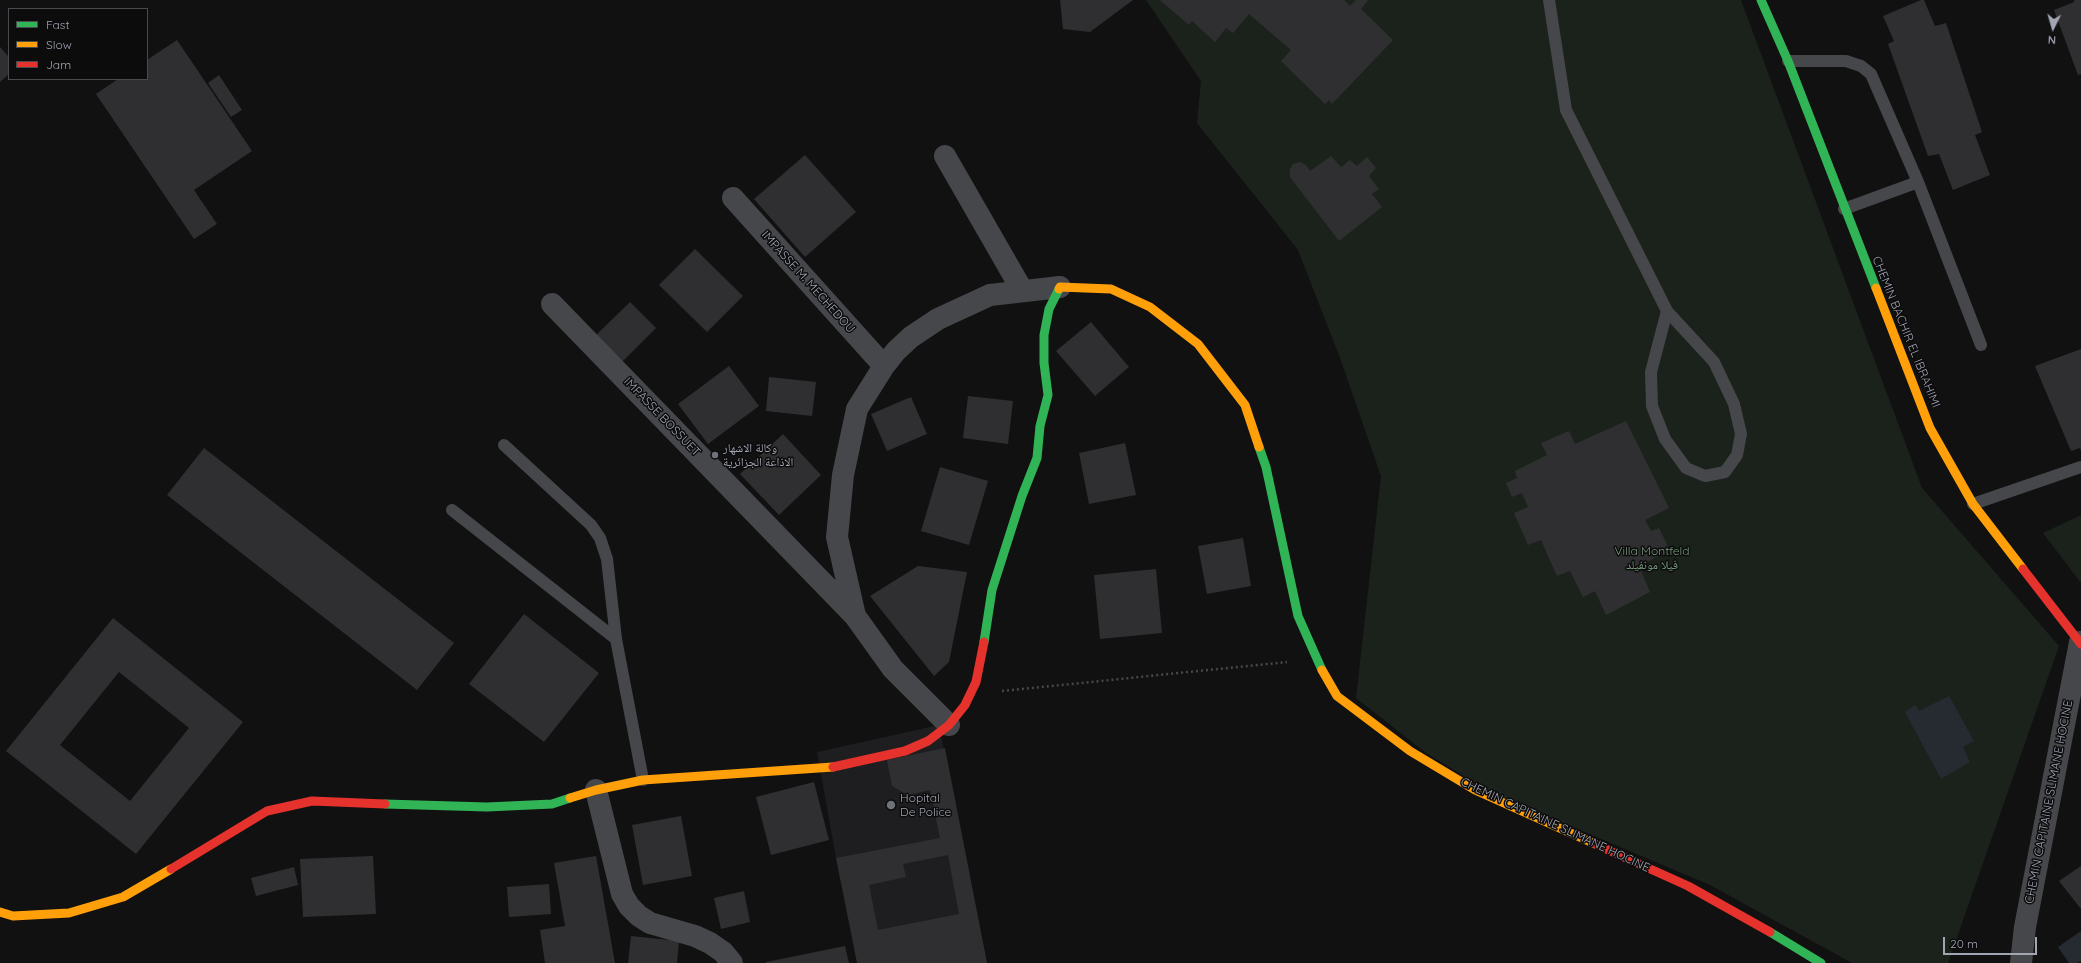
<!DOCTYPE html>
<html>
<head>
<meta charset="utf-8">
<style>
  body { margin:0 }
  #map { position:relative; width:2081px; height:963px; overflow:hidden; background:#111112; font-family:Quicksand,sans-serif }
  canvas { display:block }
  .legend { position:absolute; left:8px; top:8px; width:140px; height:72px; box-sizing:border-box; background:#0c0c0d; border:1px solid #484a4f; margin:0; padding:5px 7px; list-style:none; font-size:12px; color:#a2a6b3 }
  .legend li { display:flex; align-items:center; gap:8px; height:20px }
  .legend b { width:20px; border:1px solid #484a4f }
  .north { position:absolute; left:2033px; top:8px; width:40px; height:40px; -webkit-text-stroke:3px #0c0c0d; paint-order:stroke; rotate:185deg; font-size:11px; font-weight:700; line-height:16px; text-align:center; color:#a2a6b3 }
  .north::after { content:''; display:block; margin:auto; width:14px; height:18px; background:#a2a6b3; clip-path:polygon(50% 0,100% 100%,50% 72%,0 100%) }
  .scale { position:absolute; left:1943px; top:937px; width:94px; height:18px; box-sizing:border-box; border:2px solid #a2a6b3; border-top:0; padding-left:5px; font-size:12px; line-height:14px; white-space:nowrap; color:#a2a6b3; -webkit-text-stroke:3px #0c0c0d; paint-order:stroke }
</style>
</head>
<body>
<div id="map">
<canvas width="2081" height="963"></canvas>
<ul class="legend">
<li><b style="height:5px;background:#30b455"></b>Fast</li>
<li><b style="height:5px;background:#ff9f0a"></b>Slow</li>
<li><b style="height:5px;background:#e5322d"></b>Jam</li>
</ul>
<div class="north">N</div>
<div class="scale">20 m</div>
</div>
<script>
const c = document.querySelector('canvas').getContext('2d');
c.lineJoin = 'round';
function fillPath(path, color) { c.fillStyle = color; c.fill(path, 'evenodd'); }
const poly = rows => new Path2D(rows.map(r => 'M' + r).join(''));
function strokePath(path, color, width, dash) { c.strokeStyle = color; c.lineWidth = width; c.lineCap = dash ? 'butt' : 'round'; c.setLineDash(dash || []); c.stroke(path); }
function label(font, color, halo, rows, align = 'center') {
  c.font = font + ' Quicksand,"Noto Naskh Arabic",sans-serif'; c.lineWidth = 3; c.setLineDash([]); c.textBaseline = 'middle'; c.strokeStyle = halo; c.fillStyle = color; for (const [text, x, y, turn = 0] of rows) {
    c.save(); c.translate(x, y); c.rotate((+turn || 0) * Math.PI / 180); c.textAlign = isNaN(turn) ? turn : align; if (halo) c.strokeText(text, 0, 0); c.fillText(text, 0, 0); c.restore();
  }
}
const built = poly([
  [939,725,987,963,858,963,836,858,817,752]
]);
const green = poly([
  [1146,0,1741,0,1922,488,2059,646,1948,963,1852,963,1710,885,1490,792,1426,753,1356,698,1381,476,1340,358,1298,250,1197,123,1201,81],
  [2081,515,2081,583,2043,533]
]);
const water = poly([
  [1949,696,1974,741,1963,747,1970,762,1941,779,1905,712,1915,705,1919,711],
  [2081,931,2081,961,2077,963,2069,963,2058,947]
]);
const building = poly([
  [1060,0,1133,0,1090,32,1063,29],
  [1160,0,1344,0,1350,6,1356,0,1368,0,1361,9,1393,40,1332,104,1329,100,1325,104,1281,61,1291,50,1249,14,1233,33,1226,28,1215,42,1192,21,1189,25],
  [1921,0,1924,0,1935,26,1946,23,1982,132,1975,135,1990,175,1953,190,1939,154,1928,156,1888,44,1894,41,1883,16],
  [2074,0,2081,0,2081,74,2078,75,2054,10,2074,2],
  [177,40,252,151,194,190,217,224,194,239,96,94,118,79,147,79,147,60],
  [0,47,9,57,9,74,0,82],
  [219,75,242,110,231,117,208,83],
  [805,155,856,212,805,257,754,199],
  [1331,156,1341,167,1350,160,1357,166,1367,157,1376,168,1369,176,1379,189,1372,194,1382,207,1339,241,1290,177,1290,169,1293,164,1300,162,1306,165,1310,171],
  [695,249,743,296,707,332,659,285],
  [630,302,656,328,617,367,591,340],
  [1091,322,1129,367,1095,396,1056,351],
  [2081,349,2081,451,2080,448,2071,451,2035,366],
  [729,366,759,406,708,444,678,404],
  [769,377,816,382,812,416,766,411],
  [968,396,1013,401,1008,444,963,438],
  [911,397,927,434,887,451,871,414],
  [1626,421,1669,508,1645,520,1651,531,1659,528,1670,550,1639,566,1650,592,1606,615,1595,591,1583,597,1570,571,1557,576,1541,540,1528,545,1514,513,1528,507,1522,493,1512,497,1506,483,1517,478,1515,471,1547,455,1541,443,1569,431,1575,444],
  [783,434,821,475,779,515,740,474],
  [1125,443,1136,495,1089,504,1079,453],
  [204,448,454,643,417,690,167,495],
  [940,467,988,481,969,545,921,531],
  [1243,538,1251,586,1207,594,1198,546],
  [918,566,967,572,949,662,934,676,870,596],
  [1156,569,1162,633,1100,639,1094,575],
  [524,614,599,673,544,742,469,684],
  [113,618,243,722,136,854,6,751],
  [119,672,189,728,130,801,60,745],
  [945,748,987,963,857,963,836,858,940,838,930,790,908,795,892,786,887,760],
  [948,855,959,914,878,930,869,885,906,877,903,864],
  [814,782,829,840,771,855,756,797],
  [681,816,692,876,643,885,632,825],
  [373,856,376,914,303,917,300,859],
  [596,856,615,963,545,963,540,930,565,926,554,863],
  [2081,866,2081,909,2059,881],
  [294,867,298,885,256,896,251,878],
  [549,884,551,914,509,917,507,887],
  [744,891,750,922,721,929,714,898],
  [631,936,679,941,677,963,628,963],
  [845,946,849,963,766,963,766,962]
]);
const path = poly([
  [1002,691,1287,662]
]);
const lane = poly([
  [1549,0,1566,110,1667,311,1714,362,1734,404,1741,434,1737,455,1725,472,1705,476,1686,468,1665,439,1652,406,1651,372,1667,311],
  [1788,61,1846,61,1861,66,1871,74,1918,182,1844,209],
  [1918,182,1981,345],
  [504,445,591,525,600,538,607,559,616,639],
  [1973,504,2081,467],
  [452,510,616,639,643,780]
]);
const street = poly([
  [945,156,1022,290],
  [733,198,884,366],
  [552,304,855,616],
  [949,725,893,669,855,616,837,537,843,475,857,409,884,366,896,351,911,337,938,319,990,295,1060,287],
  [596,790,622,894,629,906,639,916,650,923,695,936,710,943,723,952,732,963],
  [2021,963,2025,927,2080,642]
]);
const fast = poly([
  [1761,0,1788,61,1876,288],
  [1259,447,1266,467,1298,616,1322,670],
  [984,642,992,590,1022,496,1037,458,1040,426,1048,395,1044,363,1044,335,1049,309,1059,289],
  [385,804,487,807,552,804,570,798],
  [1770,932,1821,963]
]);
const slow = poly([
  [1876,288,1930,428,1973,504,2023,569],
  [1059,289,1060,287,1111,289,1150,307,1198,344,1245,405,1259,447],
  [1322,670,1337,696,1410,751,1475,790,1595,844],
  [570,798,596,790,643,780,833,767],
  [0,912,13,916,69,913,123,897,171,869]
]);
const jam = poly([
  [2023,569,2081,644],
  [833,767,905,751,928,741,949,725,965,705,976,682,984,642],
  [1595,844,1688,886,1770,932],
  [171,869,267,811,312,801,385,804]
]);
const markers = [
  [715,455,4,"#6f727b"],
  [891,805,5,"#6f727b"]
];
const streetNames = [
  ["IMPASSE M. MECHEDOU",808,282,48],
  ["CHEMIN BACHIR EL IBRAHIMI",1906,332,68],
  ["IMPASSE BOSSUET",662,417,46],
  ["CHEMIN CAPITAINE SLIMANE HOCINE",2049,802,-79],
  ["CHEMIN CAPITAINE SLIMANE HOCINE",1555,825,25]
];
const poiNames = [
  ["وكالة الاشهار",723,448],
  ["الاذاعة الجزائرية",723,462],
  ["Hopital",900,798],
  ["De Police",900,812]
];
const parkNames = [
  ["Villa Montfeld",1652,551],
  ["فيلا مونفيلد",1652,565]
];
fillPath(built, '#1e1e20');
fillPath(green, '#1b221c');
fillPath(water, '#262b32');
fillPath(building, '#2f2f31');
strokePath(path, '#47484c', 2.5, [2, 3]);
strokePath(lane, '#46474a', 12);
strokePath(street, '#46474a', 22);
strokePath(fast, '#30b455', 9);
strokePath(slow, '#ff9f0a', 9);
strokePath(jam, '#e5322d', 9);
for (const [x, y, r, color] of markers) { const dot = new Path2D(); dot.arc(x, y, r, 0, 2 * Math.PI); c.fillStyle = color; c.fill(dot); strokePath(dot, '#0c0c0d', 1.5); }
label('12px', '#a2a6b3', '#0c0c0d', streetNames);
label('12px', '#a2a6b3', '#0c0c0d', poiNames, 'left');
label('12px', '#799e7e', '#0c0c0d', parkNames);
</script>
</body>
</html>
